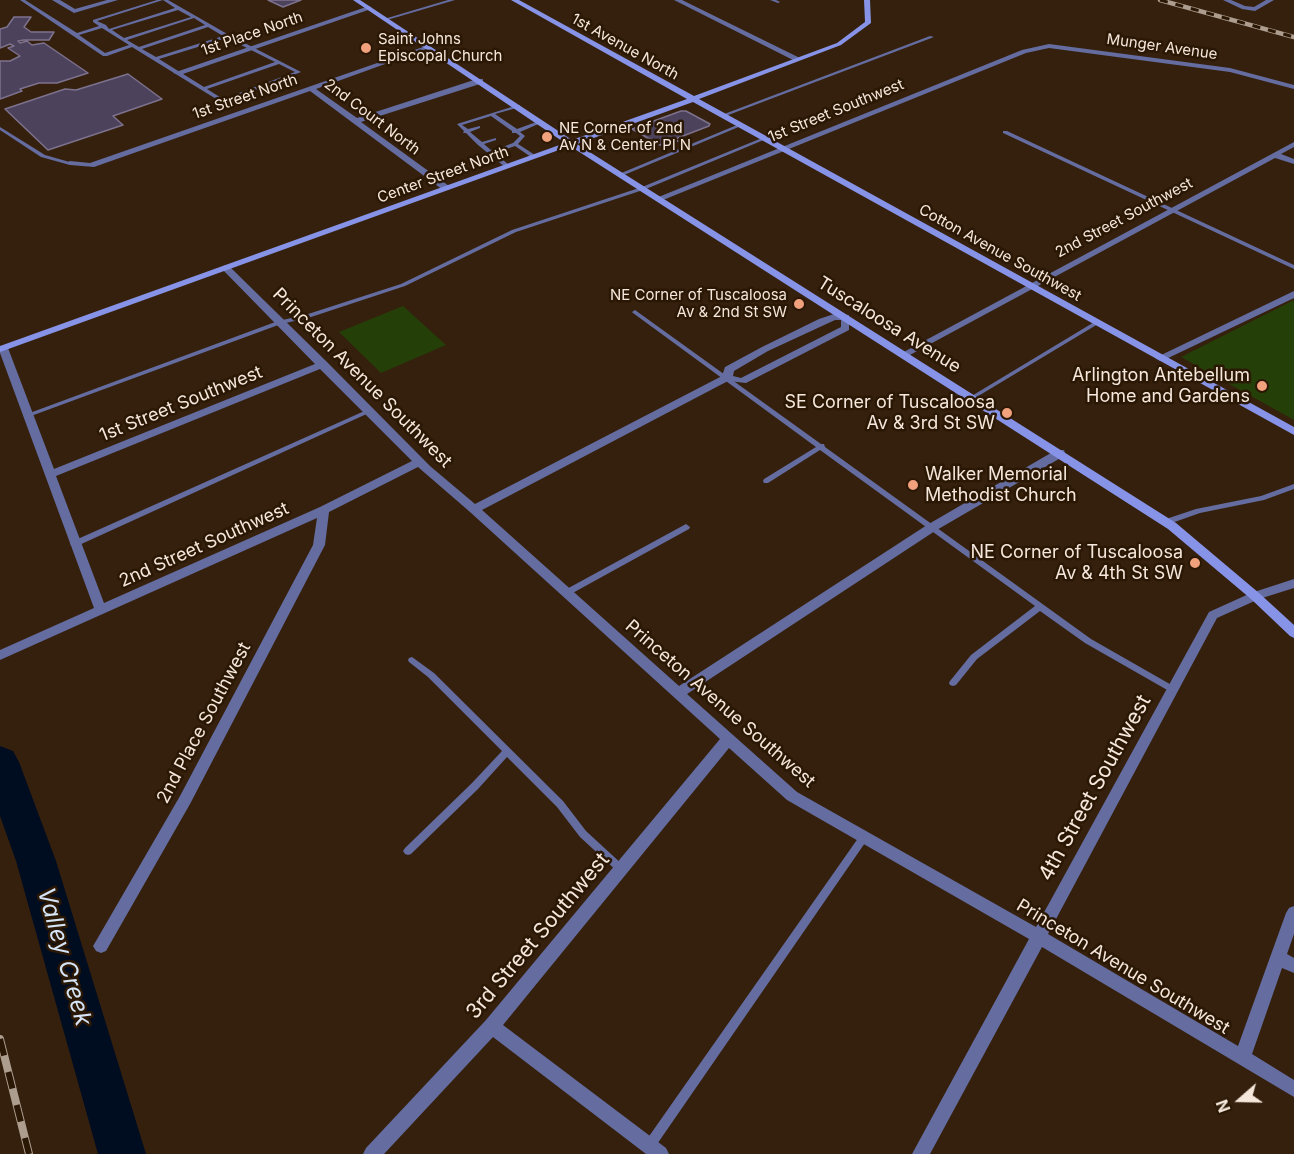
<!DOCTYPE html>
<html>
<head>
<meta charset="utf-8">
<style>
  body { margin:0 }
  #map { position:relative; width:1294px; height:1154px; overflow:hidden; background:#35200d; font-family:Inter,sans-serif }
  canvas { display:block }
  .north { position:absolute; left:1210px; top:1070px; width:60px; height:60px; -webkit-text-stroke:4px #2a1704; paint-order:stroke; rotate:250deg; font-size:16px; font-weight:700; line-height:24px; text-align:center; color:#f5e7db }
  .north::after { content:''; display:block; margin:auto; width:21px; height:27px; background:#f5e7db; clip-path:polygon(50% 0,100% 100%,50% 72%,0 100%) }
</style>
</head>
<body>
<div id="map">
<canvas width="1294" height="1154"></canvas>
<div class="north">N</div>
</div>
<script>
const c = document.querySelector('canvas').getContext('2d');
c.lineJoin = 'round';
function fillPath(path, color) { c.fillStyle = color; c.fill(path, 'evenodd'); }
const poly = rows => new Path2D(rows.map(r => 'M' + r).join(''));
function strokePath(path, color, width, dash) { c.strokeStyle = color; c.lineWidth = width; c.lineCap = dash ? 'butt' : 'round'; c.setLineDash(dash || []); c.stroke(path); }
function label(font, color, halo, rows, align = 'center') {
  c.font = font + ' Inter,sans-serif'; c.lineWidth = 5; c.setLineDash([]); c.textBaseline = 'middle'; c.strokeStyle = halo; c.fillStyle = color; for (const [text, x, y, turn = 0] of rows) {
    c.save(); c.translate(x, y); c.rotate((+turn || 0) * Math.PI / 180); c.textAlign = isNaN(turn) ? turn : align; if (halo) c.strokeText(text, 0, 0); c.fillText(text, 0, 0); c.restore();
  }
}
const green = poly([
  [1294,300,1294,420,1181,357],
  [403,306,446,345,381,373,339,332]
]);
const river = poly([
  [0,746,13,751,19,762,56,861,146,1154,98,1154,16,861,0,816,0,746]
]);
const building = poly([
  [268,0,301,0,283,7,268,0],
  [14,17,31,17,24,27,31,32,54,32,49,40,24,40,18,41,20,43,27,41,32,45,44,43,88,73,57,83,39,83,20,89,22,91,0,99,0,61,10,61,20,56,8,48,14,46,10,44,0,48,0,29,7,27,14,17],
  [128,74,162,99,113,116,123,125,48,150,5,109,65,89,76,90,128,74],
  [681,111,686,111,710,124,709,126,675,139,678,141,668,145,666,143,660,145,632,129,681,111]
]);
const lane = poly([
  [20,0,25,0,77,33,99,26,93,22,93,20,157,0,168,0,229,35,301,72,225,102,221,102,132,47,107,56,103,56,20,0],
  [163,0,175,8,109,29,106,25,97,21,163,0],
  [178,10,191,17,124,38,112,30,178,10],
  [194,18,205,25,139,47,127,40,194,18],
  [208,27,223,36,156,57,142,49,208,27],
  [102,28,129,45,105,53,79,35,102,28],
  [227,38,275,62,204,87,159,59,227,38],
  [279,64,295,72,223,99,207,89,279,64],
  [448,0,455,0,387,20,384,19,448,0],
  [770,0,776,0,780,2,778,3,770,0],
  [930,36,934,37,723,117,719,116,930,36],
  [518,105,520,105,520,107,495,114,517,129,539,121,543,122,520,132,525,136,518,144,535,155,535,157,531,157,515,146,495,153,509,165,509,167,505,167,478,145,466,133,463,133,464,131,457,124,518,105],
  [491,116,512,131,512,133,516,133,520,136,513,143,492,151,484,144,496,140,496,138,482,142,470,132,480,128,480,126,468,129,462,125,491,116],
  [737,125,741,126,624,175,619,174,737,125],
  [0,127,45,155,73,163,70,165,41,157,0,130,0,127],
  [1003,131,1007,131,1294,265,1294,269,1003,133,1003,131],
  [762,138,766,139,646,189,516,232,405,286,308,318,281,324,31,416,29,417,26,415,27,414,278,321,305,315,401,284,512,230,642,187,762,138],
  [635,310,821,444,824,444,825,447,1091,639,1175,687,1176,689,1175,691,1172,692,1169,691,1085,643,1040,611,977,659,956,685,953,686,950,685,949,683,950,681,971,655,1035,606,820,450,768,483,764,483,763,481,764,479,816,447,633,313,632,312,635,310],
  [1096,321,1098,322,1098,324,975,398,973,399,970,397,1096,321],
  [369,409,371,410,372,411,371,412,77,546,74,547,70,544,71,542,369,409],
  [1294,484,1294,489,1264,500,1200,513,1166,525,1162,522,1163,520,1196,509,1261,496,1294,484],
  [686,524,690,527,689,529,569,595,563,595,562,593,563,591,686,524],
  [412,657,434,673,563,801,586,831,624,866,626,869,624,872,621,873,618,872,580,837,557,807,507,757,478,789,411,854,408,855,405,854,403,851,405,848,472,783,502,751,428,677,409,662,408,660,409,658,412,657],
  [864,833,867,834,869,837,867,840,653,1150,649,1151,645,1150,644,1146,645,1142,861,834,864,833]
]);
const street = poly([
  [52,0,60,0,75,9,107,0,118,0,74,13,52,0],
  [674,0,682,0,802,59,795,61,674,0],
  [1223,0,1231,0,1245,6,1254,7,1266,0,1274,0,1255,11,1242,9,1223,0],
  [369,6,372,8,371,9,180,75,173,73,369,6],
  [1049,44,1230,68,1294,85,1294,89,1230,72,1049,48,1026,53,663,200,656,198,1022,50,1049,44],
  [426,46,432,47,316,89,357,118,477,79,483,79,483,83,361,122,449,186,449,190,443,190,310,91,94,167,70,165,66,163,70,161,90,163,426,46],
  [1294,142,1294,147,1281,154,1294,159,1294,164,1275,158,908,356,905,357,900,354,1294,142],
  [226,265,229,266,327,362,430,466,475,504,722,376,725,367,762,347,819,319,834,314,849,315,849,330,746,383,728,381,482,510,679,686,927,525,1056,450,1064,450,1065,453,1064,456,935,531,687,694,797,792,1036,927,1209,612,1251,593,1294,579,1294,588,1259,599,1217,618,1048,934,1238,1046,1286,913,1289,908,1294,906,1294,934,1287,954,1294,958,1294,973,1282,968,1252,1054,1294,1080,1294,1097,1042,947,930,1154,912,1154,1029,939,787,800,729,748,503,1025,666,1148,669,1154,646,1154,493,1037,384,1154,363,1154,366,1148,486,1020,720,739,470,512,418,467,329,512,325,545,190,804,106,951,101,953,96,951,93,946,96,941,180,796,313,545,317,518,0,660,0,650,94,608,0,353,0,346,6,346,8,348,54,469,315,364,223,270,223,266,226,265],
  [835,320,841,320,841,327,741,378,733,376,734,371,768,351,835,320],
  [320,369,412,461,320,507,104,603,56,476,320,369],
  [1294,291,1294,298,1164,360,1160,361,1155,358,1294,291]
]);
const secondary = poly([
  [353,0,360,0,572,140,687,99,511,0,519,0,694,96,837,43,865,22,864,0,870,0,871,23,841,45,699,99,1294,427,1294,435,693,102,577,144,1176,523,1259,593,1294,625,1294,638,1290,636,1251,599,1168,529,570,146,0,352,0,346,565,143,353,0]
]);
const railFar1 = poly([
  [1160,0,1294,37]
]);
const rail = poly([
  [0,1039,29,1154]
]);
const markers = [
  [366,48,6,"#f1a17c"],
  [547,137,6,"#f1a17c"],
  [799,304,6,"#f1a17c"],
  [1262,386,6,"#f1a17c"],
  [1007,413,6,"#f1a17c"],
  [913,485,6,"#f1a17c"],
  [1195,563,6,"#f1a17c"]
];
const farStreetnames = [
  ["1st Place North",252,34,-19],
  ["1st Avenue North",625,47,29],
  ["Munger Avenue",1162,47,8],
  ["1st Street North",245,97,-19],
  ["1st Street Southwest",836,111,-22],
  ["2nd Court North",372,117,37],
  ["Center Street North",443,175,-20],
  ["2nd Street Southwest",1124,218,-28],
  ["Cotton Avenue Southwest",1000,253,29]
];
const farPoinames = [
  ["Saint Johns",378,39],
  ["Episcopal Church",378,56],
  ["NE Corner of 2nd",559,128],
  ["Av N & Center Pl N",559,145],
  ["NE Corner of Tuscaloosa",787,295,"right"],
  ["Av & 2nd St SW",787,312,"right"]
];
const streetNames = [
  ["Tuscaloosa Avenue",889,325,32],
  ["Princeton Avenue Southwest",362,378,45],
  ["1st Street Southwest",181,404,-22],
  ["2nd Street Southwest",204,545,-24],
  ["Princeton Avenue Southwest",720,704,41],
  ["2nd Place Southwest",204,723,-62],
  ["Princeton Avenue Southwest",1123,967,31]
];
const poiNames = [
  ["Arlington Antebellum",1250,376],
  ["Home and Gardens",1250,397],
  ["SE Corner of Tuscaloosa",995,403],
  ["Av & 3rd St SW",995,424],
  ["Walker Memorial",925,475,"left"],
  ["Methodist Church",925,496,"left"],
  ["NE Corner of Tuscaloosa",1183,553],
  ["Av & 4th St SW",1183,574]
];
const nearStreetnames = [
  ["4th Street Southwest",1095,788,-61],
  ["3rd Street Southwest",538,936,-50]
];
const nearWaternames = [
  ["Valley Creek",64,957,74]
];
fillPath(green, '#253f09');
fillPath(river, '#000d21');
fillPath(building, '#4d425c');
strokePath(building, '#7d728e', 1.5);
fillPath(lane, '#646ca0');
fillPath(street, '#646ca0');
fillPath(secondary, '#8793e7');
strokePath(railFar1, '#ad9d8e', 4.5);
strokePath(rail, '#ad9d8e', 8);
strokePath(railFar1, '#2a1704', 3, [8]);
strokePath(rail, '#2a1704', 6, [17]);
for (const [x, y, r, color] of markers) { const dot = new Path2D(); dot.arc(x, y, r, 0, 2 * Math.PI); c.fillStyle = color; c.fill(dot); strokePath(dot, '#2a1704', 2); }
label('15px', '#f5e7db', '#2a1704', farStreetnames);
label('15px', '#f5e7db', '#2a1704', farPoinames, 'left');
label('18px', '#f5e7db', '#2a1704', streetNames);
label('18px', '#f5e7db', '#2a1704', poiNames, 'right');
label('21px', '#f5e7db', '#2a1704', nearStreetnames);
label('italic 24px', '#d5e4f7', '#2a1704', nearWaternames);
</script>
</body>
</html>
